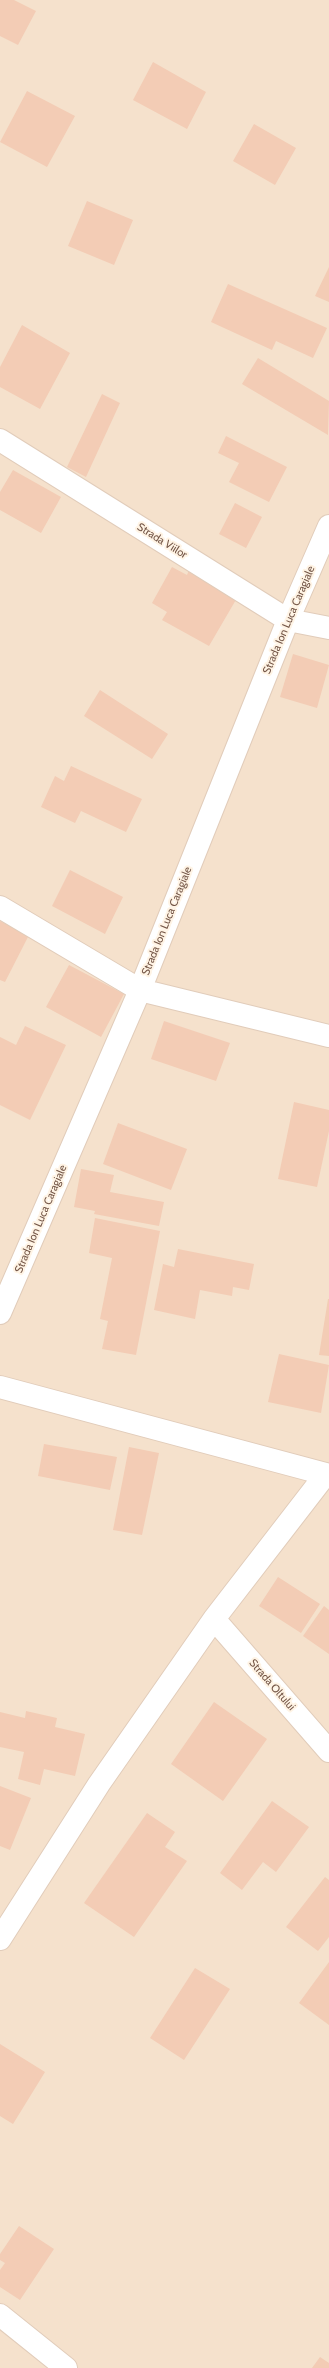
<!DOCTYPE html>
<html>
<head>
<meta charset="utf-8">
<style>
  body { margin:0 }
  canvas { display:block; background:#fdf0de }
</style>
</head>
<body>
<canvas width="329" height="2368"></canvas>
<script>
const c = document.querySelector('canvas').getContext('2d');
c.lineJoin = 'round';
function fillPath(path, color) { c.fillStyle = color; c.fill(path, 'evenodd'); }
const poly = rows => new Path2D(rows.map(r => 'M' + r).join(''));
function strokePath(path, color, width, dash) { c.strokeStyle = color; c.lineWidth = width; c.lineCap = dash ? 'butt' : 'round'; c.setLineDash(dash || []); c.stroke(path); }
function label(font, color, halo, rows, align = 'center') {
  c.font = font + ' Cabin,sans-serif'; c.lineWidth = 4; c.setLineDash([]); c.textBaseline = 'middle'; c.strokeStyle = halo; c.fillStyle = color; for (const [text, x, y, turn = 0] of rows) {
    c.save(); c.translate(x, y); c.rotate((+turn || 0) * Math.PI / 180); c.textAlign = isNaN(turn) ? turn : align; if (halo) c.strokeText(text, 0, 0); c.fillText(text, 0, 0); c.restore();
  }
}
const residential = poly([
  [0,0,329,0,329,2368,0,2368]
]);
const building = poly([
  [0,0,14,0,36,11,18,45,0,36],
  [153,62,206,92,187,129,133,100],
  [27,91,75,116,47,167,0,142],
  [254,124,296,148,275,185,233,161],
  [87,201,133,220,114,265,68,246],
  [329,267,329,302,315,296],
  [228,284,327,328,313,358,276,341,272,350,211,322],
  [22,325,70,353,40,409,0,387,0,367],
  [258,358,329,401,328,435,242,384],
  [102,394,120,403,86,477,67,467],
  [226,436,287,467,269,502,229,482,239,463,218,453],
  [13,470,61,497,41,533,0,510,0,492],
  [235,503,262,517,246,548,219,534],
  [172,567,187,575,189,570,237,598,209,646,162,620,167,612,152,603],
  [293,654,329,665,317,708,280,697],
  [100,690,168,734,152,759,84,716],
  [71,766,142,799,126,832,81,811,75,823,41,807,55,776,64,781],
  [70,870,123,897,105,934,52,906],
  [0,921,29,935,5,982,0,980],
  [69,965,124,994,101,1037,46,1007],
  [164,1021,230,1043,216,1081,151,1059],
  [25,1026,66,1045,30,1120,0,1105,0,1037,16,1045],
  [294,1102,329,1110,329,1131,317,1187,278,1179],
  [118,1123,187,1149,171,1190,103,1164],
  [81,1169,114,1175,110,1192,164,1202,159,1226,94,1214,95,1211,74,1207],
  [95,1218,160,1231,136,1355,102,1349,108,1321,100,1319,112,1258,89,1253],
  [178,1249,254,1264,249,1290,233,1287,232,1296,200,1290,195,1319,154,1310,163,1264,174,1267],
  [328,1299,329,1299,329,1356,319,1355],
  [279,1354,329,1365,321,1413,268,1402],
  [44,1444,117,1457,110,1490,38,1476],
  [129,1447,159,1453,142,1535,113,1530],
  [278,1577,320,1604,301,1633,259,1606],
  [324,1606,329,1610,329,1654,303,1636],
  [214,1702,267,1739,223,1801,171,1764],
  [26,1711,57,1718,55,1727,85,1734,75,1776,44,1769,40,1785,18,1779,24,1752,0,1747,0,1712,25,1718],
  [0,1786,31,1798,10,1850,0,1846],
  [272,1801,309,1827,276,1872,263,1862,242,1890,220,1873],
  [147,1813,175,1832,165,1847,187,1861,134,1937,84,1903],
  [325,1877,329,1880,329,1937,318,1951,286,1927],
  [329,1962,329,2025,299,2003],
  [195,1968,230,1989,184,2060,150,2038],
  [0,2044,45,2072,13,2124,0,2116],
  [19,2226,54,2249,20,2300,0,2287,0,2270,5,2263,0,2260,0,2254],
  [320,2357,329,2363,329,2368,312,2368]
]);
const minor = poly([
  [0,440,288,620,329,628],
  [0,907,140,990,329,1036],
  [0,1313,140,990,288,620,329,526],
  [0,1387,329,1475],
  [214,1619,329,1751],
  [0,1939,99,1784,214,1619,326,1474],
  [0,2315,66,2368]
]);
const streetNames = [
  ["Strada Viilor",162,541,32],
  ["Strada Ion Luca Caragiale",289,620,-67],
  ["Strada Ion Luca Caragiale",167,921,-68],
  ["Strada Ion Luca Caragiale",41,1219,-67],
  ["Strada Oltului",272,1685,49]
];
fillPath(residential, '#f5e1cc');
fillPath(building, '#f3ccb5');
strokePath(minor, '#e1ccba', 24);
strokePath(minor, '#fff', 22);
label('11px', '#735546', '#fff4e5', streetNames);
</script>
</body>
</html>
